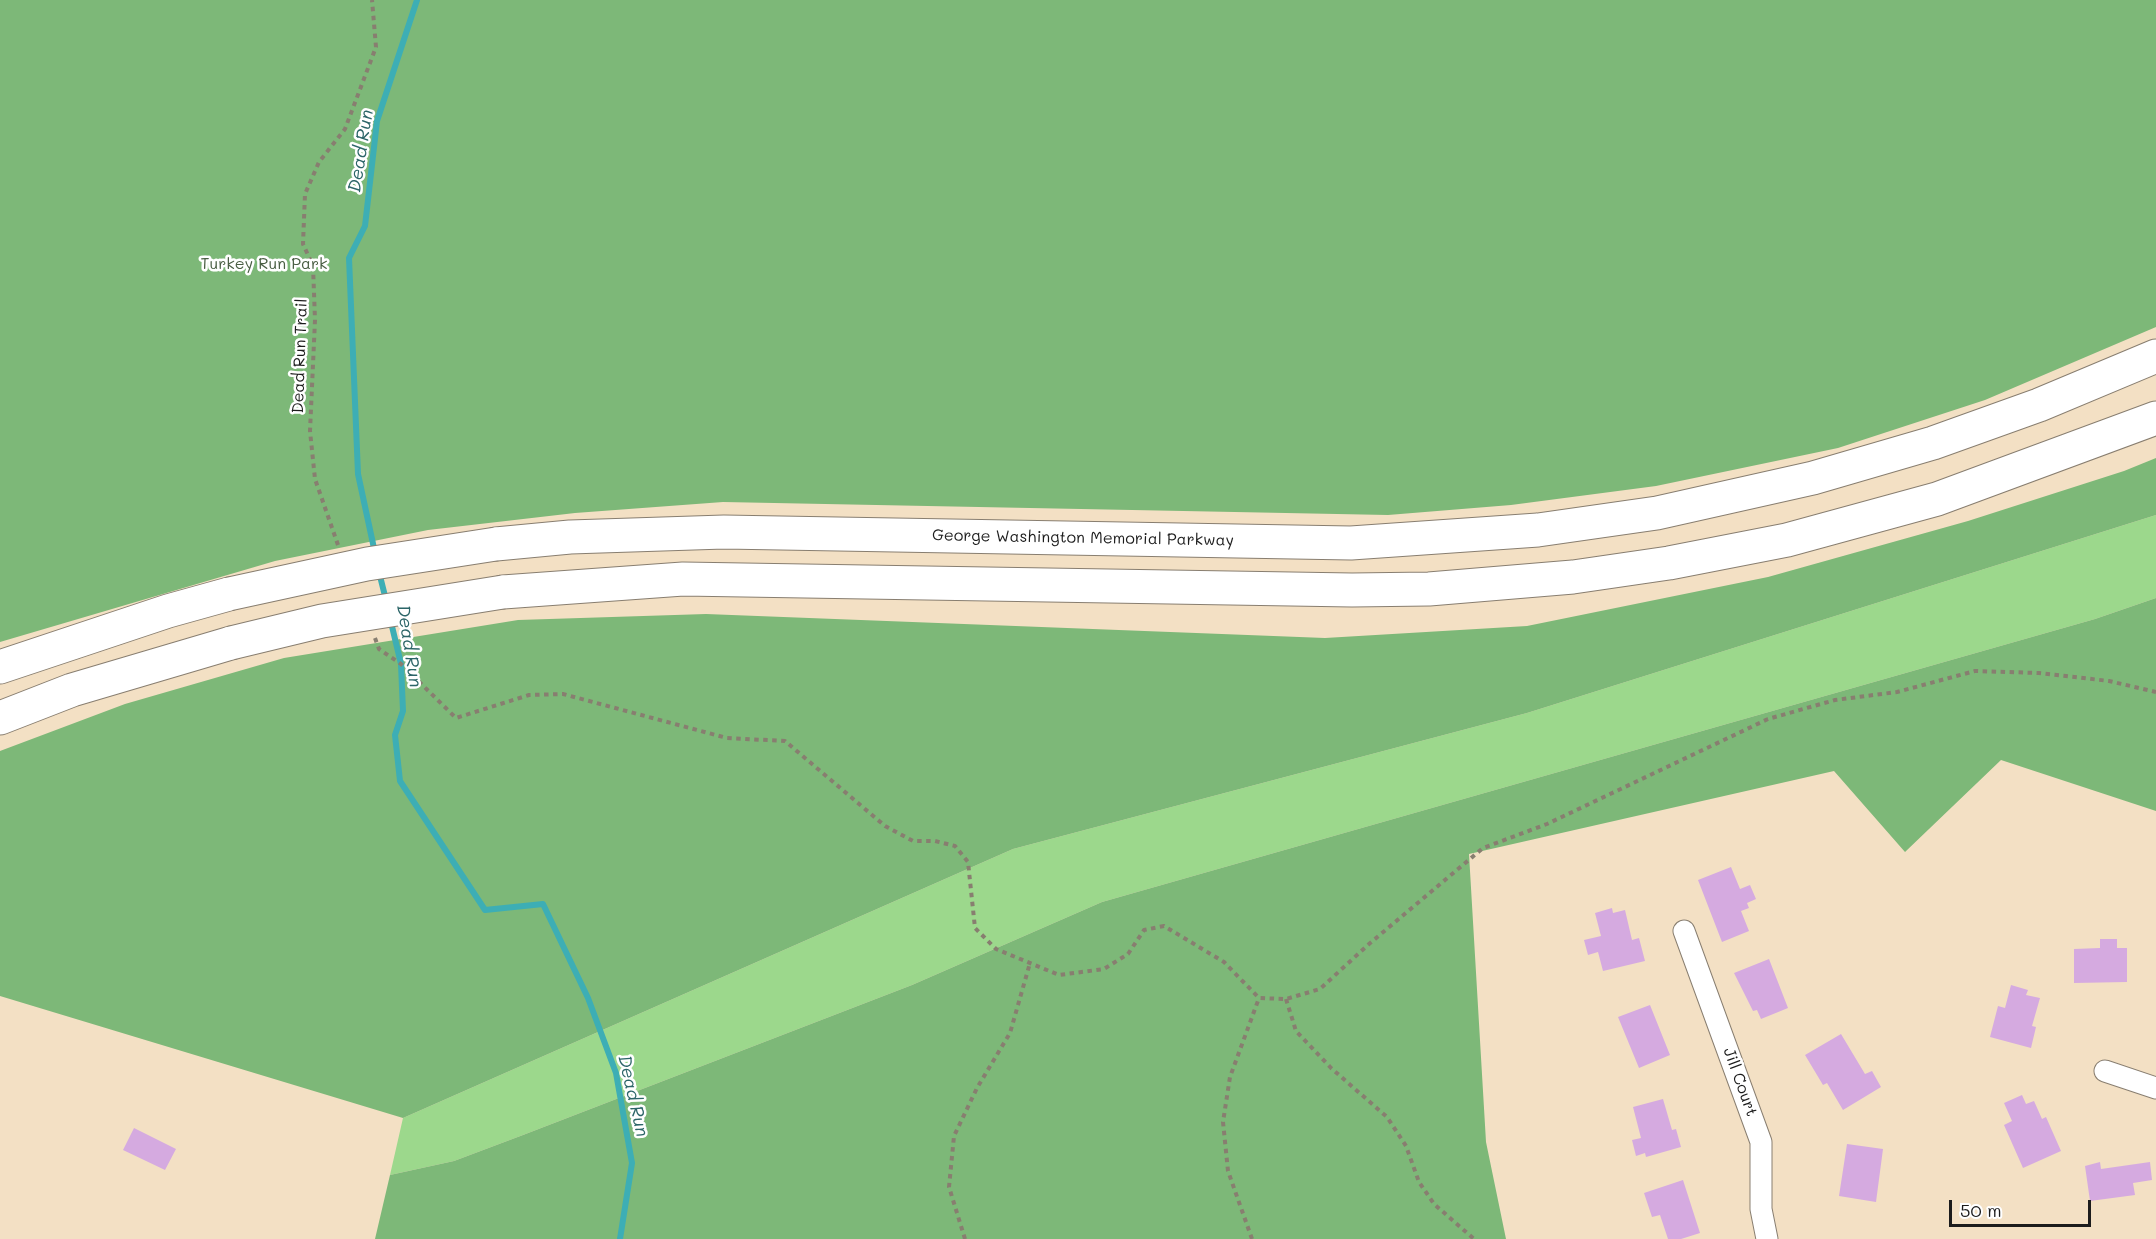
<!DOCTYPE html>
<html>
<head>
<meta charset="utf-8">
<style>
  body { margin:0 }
  #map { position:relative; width:2156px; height:1239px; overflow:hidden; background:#f3e0c4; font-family:Mali,sans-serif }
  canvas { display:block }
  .scale { position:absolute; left:1949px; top:1200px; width:142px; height:27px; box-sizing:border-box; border:3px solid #1c1c1c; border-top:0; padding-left:8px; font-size:18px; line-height:21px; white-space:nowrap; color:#1c1c1c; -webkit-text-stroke:4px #fff; paint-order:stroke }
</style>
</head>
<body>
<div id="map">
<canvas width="2156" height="1239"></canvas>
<div class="scale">50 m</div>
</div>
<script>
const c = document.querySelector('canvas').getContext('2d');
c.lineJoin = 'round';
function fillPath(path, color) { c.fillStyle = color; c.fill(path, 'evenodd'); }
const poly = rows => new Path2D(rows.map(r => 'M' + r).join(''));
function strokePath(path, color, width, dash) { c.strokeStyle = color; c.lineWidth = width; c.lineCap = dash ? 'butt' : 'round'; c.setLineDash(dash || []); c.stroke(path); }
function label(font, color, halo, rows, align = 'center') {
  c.font = font + ' Mali,sans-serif'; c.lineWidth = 5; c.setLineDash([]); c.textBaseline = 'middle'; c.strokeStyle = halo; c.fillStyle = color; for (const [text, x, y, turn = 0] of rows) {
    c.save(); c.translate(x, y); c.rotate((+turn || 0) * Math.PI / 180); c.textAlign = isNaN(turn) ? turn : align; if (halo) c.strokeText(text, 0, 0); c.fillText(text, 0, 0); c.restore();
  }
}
const green = poly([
  [2156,515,2156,598,2095,619,1102,902,912,985,523,1135,454,1161,390,1175,403,1118,1013,849,1527,713]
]);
const forest = poly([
  [0,0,2156,0,2156,327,1985,400,1838,448,1656,486,1511,505,1388,515,723,502,575,513,428,530,275,561,0,642],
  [2156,458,2156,515,1527,713,1013,849,403,1118,0,996,0,751,125,704,284,658,518,620,706,614,1325,638,1527,626,1768,577,1968,521,2124,471],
  [2156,598,2156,811,2001,760,1905,852,1834,771,1469,854,1486,1142,1506,1239,375,1239,390,1175,454,1161,523,1135,912,985,1102,902,2095,619]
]);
const stream = poly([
  [375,553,358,474,349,258,365,226,377,121,417,0],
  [379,572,386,600],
  [390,618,401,664,403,711,395,735,400,781,485,910,543,904,588,998,616,1073,632,1163,620,1239]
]);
const building = poly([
  [1731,867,1740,889,1750,885,1756,899,1747,903,1749,908,1741,911,1749,931,1722,942,1698,880],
  [1612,908,1613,913,1625,910,1632,940,1639,938,1645,961,1603,971,1598,952,1588,955,1584,940,1601,936,1595,913],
  [2100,939,2117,939,2117,948,2127,948,2127,982,2074,983,2074,949,2100,948],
  [1769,959,1788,1008,1761,1019,1757,1010,1753,1011,1734,973],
  [2011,985,2028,990,2026,995,2040,998,2032,1026,2036,1027,2031,1048,1990,1037,1998,1006,2005,1008],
  [1650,1005,1670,1055,1639,1068,1618,1017],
  [1841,1034,1865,1074,1872,1071,1881,1087,1843,1110,1827,1083,1823,1085,1805,1055],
  [2022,1095,2026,1104,2034,1101,2042,1119,2046,1117,2061,1151,2023,1168,2004,1125,2012,1121,2004,1103],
  [1663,1099,1672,1130,1676,1129,1681,1147,1646,1157,1645,1153,1636,1156,1632,1140,1641,1138,1633,1107],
  [134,1128,176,1149,165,1170,123,1150],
  [1847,1144,1883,1149,1876,1202,1839,1196],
  [2100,1162,2101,1169,2150,1162,2152,1180,2133,1183,2135,1195,2090,1201,2085,1166],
  [1683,1180,1700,1233,1681,1239,1668,1239,1660,1215,1652,1217,1644,1193]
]);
const path = poly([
  [338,545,315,479,310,431,315,320,313,266,303,244,305,194,319,162,345,129,376,47,372,0],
  [375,638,379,649,401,664,456,718,529,695,563,694,727,738,785,741,885,826,913,841,935,841,955,846,968,862,975,928,996,949,1059,975,1104,969,1128,954,1144,930,1164,926,1224,962,1259,998,1286,999,1320,989,1369,944,1483,848,1547,824,1768,719,1835,700,1897,692,1975,671,2039,673,2109,681,2156,692],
  [1286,999,1296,1031,1331,1068,1387,1117,1406,1146,1419,1182,1434,1204,1474,1239],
  [965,1239,949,1187,954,1136,977,1088,1010,1033,1030,963],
  [1252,1239,1228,1171,1223,1122,1230,1077,1259,998]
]);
const street = poly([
  [1684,931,1761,1142,1761,1209,1767,1239],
  [2105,1071,2156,1088]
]);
const highway = poly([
  [496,544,570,537,724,532,1351,543,1538,530,1657,513,1813,478,1933,443,2039,405,2156,356],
  [503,592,683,579,1352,590,1429,589,1573,577,1669,563,1787,540,1937,499,2156,418],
  [0,667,168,611,229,594],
  [0,718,72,690,231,643]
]);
const highwayBridge = poly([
  [229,594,367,564,496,544],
  [231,643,322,621,503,592]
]);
const parkNames = [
  ["Turkey Run Park",264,264]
];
const streetNames = [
  ["Dead Run Trail",300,356,-88],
  ["George Washington Memorial Parkway",1083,538,1],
  ["Jill Court",1740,1082,70]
];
const waterNames = [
  ["Dead Run",361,151,-81],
  ["Dead Run",409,646,81],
  ["Dead Run",633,1096,77]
];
fillPath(green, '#9cd88c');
fillPath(forest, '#7db878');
strokePath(stream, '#3daeb5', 6);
fillPath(building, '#d5aae0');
strokePath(street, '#887e70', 23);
strokePath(highway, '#887e70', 35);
strokePath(path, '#887e70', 4, [4.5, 4.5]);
strokePath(street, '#fff', 21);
strokePath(highway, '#fff', 33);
strokePath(highwayBridge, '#887e70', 35, []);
strokePath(highwayBridge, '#fff', 33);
label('16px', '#495e43', '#fff', parkNames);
label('16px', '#1c1c1c', '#fff', streetNames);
label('italic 18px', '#2c6568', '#fff', waterNames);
</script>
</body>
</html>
